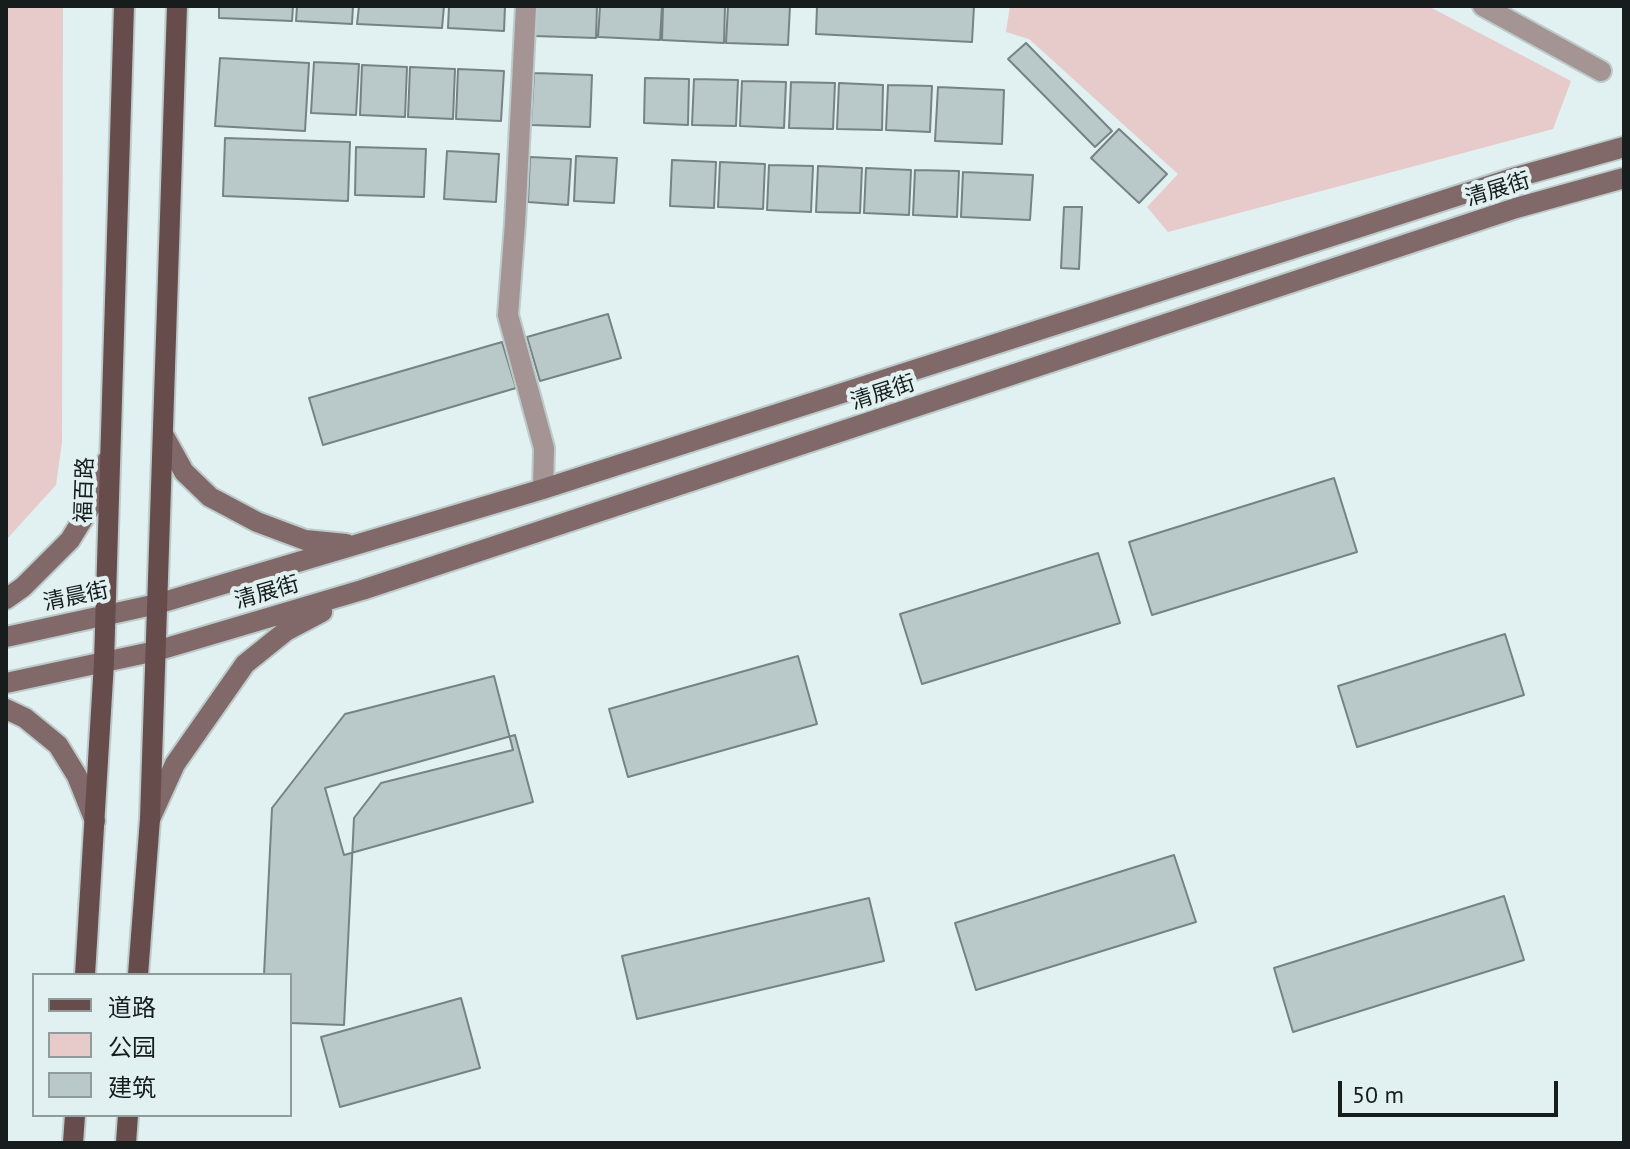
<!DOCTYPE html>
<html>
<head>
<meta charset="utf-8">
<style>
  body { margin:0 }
  #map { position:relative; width:1630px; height:1149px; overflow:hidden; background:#e1f0f0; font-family:"PT Sans","Noto Sans SC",sans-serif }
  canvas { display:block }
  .frame { position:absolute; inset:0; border:8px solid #171d1d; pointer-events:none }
  .legend { position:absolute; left:32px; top:973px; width:260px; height:144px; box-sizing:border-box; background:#e1f0f0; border:2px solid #909c9c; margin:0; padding:10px 14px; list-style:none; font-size:24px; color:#171d1d }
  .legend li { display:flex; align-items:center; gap:16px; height:40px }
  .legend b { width:40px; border:2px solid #909c9c }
  .scale { position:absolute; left:1338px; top:1081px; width:220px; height:36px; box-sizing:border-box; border:4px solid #171d1d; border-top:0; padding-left:10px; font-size:24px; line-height:28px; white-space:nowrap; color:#171d1d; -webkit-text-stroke:6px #e1f0f0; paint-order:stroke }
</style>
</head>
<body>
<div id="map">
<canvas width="1630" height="1149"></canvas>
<div class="frame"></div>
<ul class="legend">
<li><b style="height:10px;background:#664c4b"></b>道路</li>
<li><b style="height:22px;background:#e6cbca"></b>公园</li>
<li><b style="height:22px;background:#b9c8c8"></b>建筑</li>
</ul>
<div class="scale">50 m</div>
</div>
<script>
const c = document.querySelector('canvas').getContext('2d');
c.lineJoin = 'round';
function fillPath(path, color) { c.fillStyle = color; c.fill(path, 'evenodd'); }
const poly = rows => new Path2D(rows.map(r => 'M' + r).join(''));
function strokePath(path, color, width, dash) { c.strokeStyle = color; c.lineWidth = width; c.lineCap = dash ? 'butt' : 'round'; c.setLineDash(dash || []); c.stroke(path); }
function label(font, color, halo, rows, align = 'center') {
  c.font = font + ' "PT Sans","Noto Sans SC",sans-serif'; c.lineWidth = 8; c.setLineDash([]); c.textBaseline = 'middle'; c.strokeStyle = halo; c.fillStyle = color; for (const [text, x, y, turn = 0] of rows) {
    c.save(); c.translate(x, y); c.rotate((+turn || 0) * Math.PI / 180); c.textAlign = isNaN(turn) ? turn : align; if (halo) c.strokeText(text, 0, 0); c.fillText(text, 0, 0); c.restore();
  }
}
const green = poly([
  [6,6,63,6,62,442,56,485,6,540],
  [1010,6,1428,6,1571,81,1553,129,1168,232,1147,207,1178,174,1029,39,1006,32]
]);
const building = poly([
  [219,6,293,6,292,21,219,18,219,6],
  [297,6,353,6,352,24,296,21,297,6],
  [359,6,444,6,442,28,357,24,359,6],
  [449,6,505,6,504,31,448,28,449,6],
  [535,6,597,6,596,38,534,36,535,6],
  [600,6,662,6,660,40,598,37,600,6],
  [663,6,725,6,724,43,662,40,663,6],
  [728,6,790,6,788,45,726,43,728,6],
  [817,6,974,6,972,42,816,34,817,6],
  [1026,43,1112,131,1095,147,1008,59,1026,43],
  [220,58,309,63,305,131,215,126,220,58],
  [314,62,359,64,356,115,311,113,314,62],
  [362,65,407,67,405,117,360,115,362,65],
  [410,67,455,69,453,119,408,117,410,67],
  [458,69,504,71,501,121,456,119,458,69],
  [534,73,592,75,590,127,531,125,534,73],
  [645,78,689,79,688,125,644,123,645,78],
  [694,79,738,80,736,126,692,125,694,79],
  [742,81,786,82,784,128,740,126,742,81],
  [791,82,835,83,833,129,789,128,791,82],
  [839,83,883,85,882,130,837,129,839,83],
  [888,85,932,86,930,132,886,130,888,85],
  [938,87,1004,90,1002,144,935,141,938,87],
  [1119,129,1167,174,1139,203,1091,158,1119,129],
  [225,138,350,142,348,201,223,196,225,138],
  [356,147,426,149,424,197,355,195,356,147],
  [447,151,499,154,496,202,444,199,447,151],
  [576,156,617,158,614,203,574,201,576,156],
  [530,157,571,159,568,205,528,202,530,157],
  [672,160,716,162,714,208,670,206,672,160],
  [720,162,765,164,763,209,718,207,720,162],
  [769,165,813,166,811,212,767,210,769,165],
  [818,166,862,168,860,213,816,212,818,166],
  [866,168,911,170,909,215,864,213,866,168],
  [915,170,959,171,957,217,913,215,915,170],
  [963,172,1033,175,1030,220,961,217,963,172],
  [1064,207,1082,207,1079,269,1061,268,1064,207],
  [608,314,621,358,540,381,527,337,608,314],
  [502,342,516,388,323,445,309,398,502,342],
  [1334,478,1357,552,1152,615,1129,542,1334,478],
  [1098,553,1120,623,922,684,900,614,1098,553],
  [1505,634,1524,695,1357,747,1338,686,1505,634],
  [798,656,817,724,628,777,609,709,798,656],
  [494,676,513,750,381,783,354,818,344,1025,290,1023,290,975,264,975,272,808,345,714,494,676],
  [515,735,533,802,344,855,325,788,515,735],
  [1174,855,1196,922,976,990,955,923,1174,855],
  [1504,896,1524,960,1293,1032,1274,968,1504,896],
  [869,898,884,961,637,1019,622,956,869,898],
  [461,998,480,1068,340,1107,321,1037,461,998]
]);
const street = poly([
  [526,6,515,223,508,315,544,448,543,489],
  [1483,6,1601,71]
]);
const secondary = poly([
  [163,434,184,472,210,497,257,522,305,540,346,544],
  [6,599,23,587,70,540,97,496,107,461],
  [6,637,157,604,543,489,1513,178,1624,147],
  [6,683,156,651,362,590,1516,208,1624,178],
  [6,709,25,718,58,745,77,776,95,821],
  [150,819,175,764,245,664,286,631,322,612]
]);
const primary = poly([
  [85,975,104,662,124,6],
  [138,975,150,819,177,6],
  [73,1143,75,1115],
  [126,1143,128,1115]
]);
const streetNames = [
  ["清展街",1498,190,-17],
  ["清展街",883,393,-18],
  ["福百路",85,490,-88],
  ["清展街",267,593,-16],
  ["清晨街",76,597,-12]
];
fillPath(green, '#e6cbca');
fillPath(building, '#b9c8c8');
strokePath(building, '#758383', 2);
strokePath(street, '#bdcaca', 24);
strokePath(secondary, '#bdcaca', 24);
strokePath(primary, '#bdcaca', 24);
strokePath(street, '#a49493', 20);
strokePath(secondary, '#806968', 20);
strokePath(primary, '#664c4b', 20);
label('22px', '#171d1d', '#e1f0f0', streetNames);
</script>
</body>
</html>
